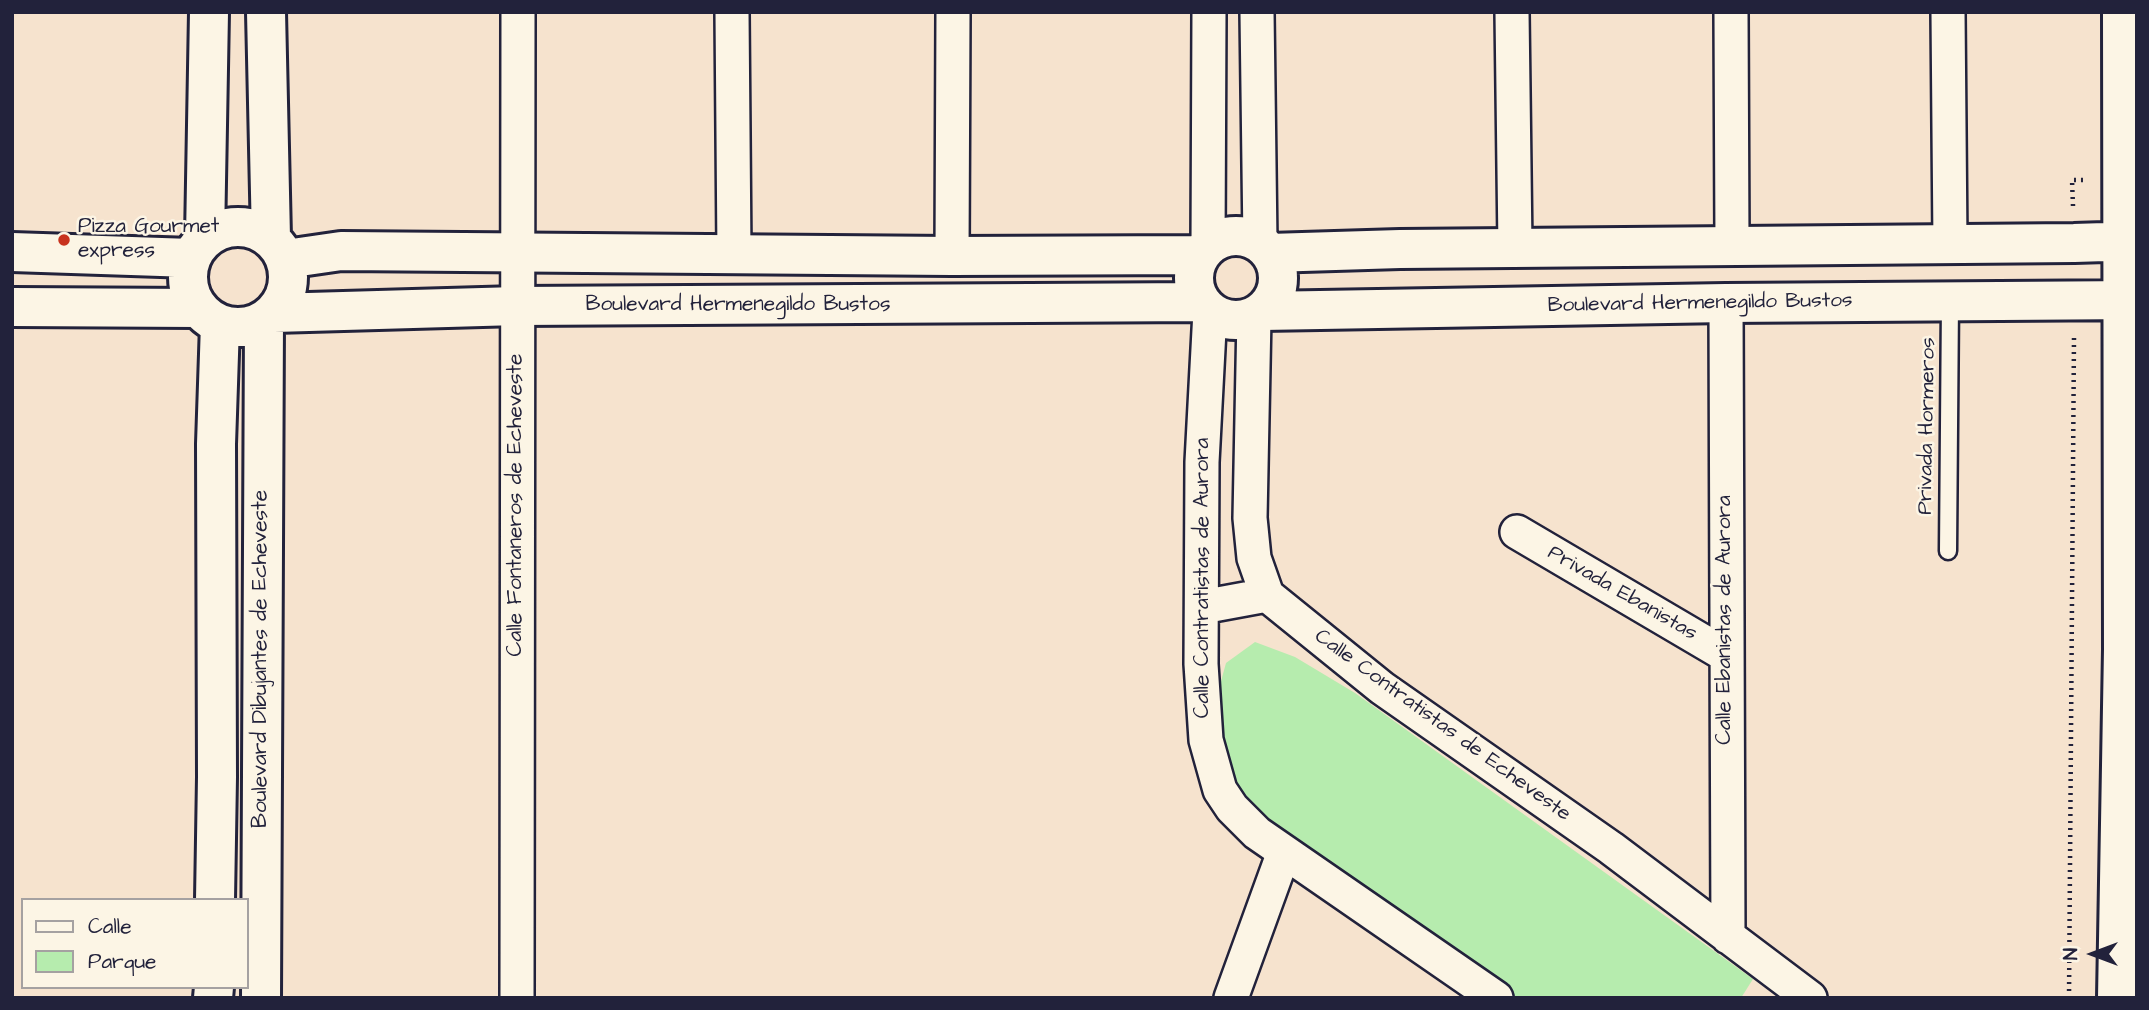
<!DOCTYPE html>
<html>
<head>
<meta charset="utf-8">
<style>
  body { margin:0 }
  #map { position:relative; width:2149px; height:1010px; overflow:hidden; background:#f6e3ce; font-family:"Architects Daughter",sans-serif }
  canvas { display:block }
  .frame { position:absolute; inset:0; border:14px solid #22223b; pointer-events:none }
  .legend { position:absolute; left:21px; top:898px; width:228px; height:91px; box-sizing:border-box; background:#fcf5e5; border:2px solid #a5a1a1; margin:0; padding:9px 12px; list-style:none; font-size:21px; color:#22223b }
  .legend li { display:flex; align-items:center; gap:14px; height:35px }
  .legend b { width:35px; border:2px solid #a5a1a1 }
  .north { position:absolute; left:2058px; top:919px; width:70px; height:70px; -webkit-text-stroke:5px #fcf5e5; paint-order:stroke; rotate:270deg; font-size:19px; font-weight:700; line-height:28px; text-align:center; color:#22223b }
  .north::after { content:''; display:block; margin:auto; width:24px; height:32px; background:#22223b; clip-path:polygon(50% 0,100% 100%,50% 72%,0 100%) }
</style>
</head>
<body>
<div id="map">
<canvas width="2149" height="1010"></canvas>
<div class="frame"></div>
<ul class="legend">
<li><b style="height:9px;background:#fcf5e5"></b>Calle</li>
<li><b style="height:19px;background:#b6ecae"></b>Parque</li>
</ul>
<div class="north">N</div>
</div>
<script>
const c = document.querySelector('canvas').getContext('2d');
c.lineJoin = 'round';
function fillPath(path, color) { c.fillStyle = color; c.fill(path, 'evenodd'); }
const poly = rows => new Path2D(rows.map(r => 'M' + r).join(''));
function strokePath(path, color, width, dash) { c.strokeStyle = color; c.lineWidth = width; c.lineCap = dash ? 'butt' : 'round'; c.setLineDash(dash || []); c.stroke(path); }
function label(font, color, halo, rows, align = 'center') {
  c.font = font + ' "Architects Daughter",sans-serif'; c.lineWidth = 5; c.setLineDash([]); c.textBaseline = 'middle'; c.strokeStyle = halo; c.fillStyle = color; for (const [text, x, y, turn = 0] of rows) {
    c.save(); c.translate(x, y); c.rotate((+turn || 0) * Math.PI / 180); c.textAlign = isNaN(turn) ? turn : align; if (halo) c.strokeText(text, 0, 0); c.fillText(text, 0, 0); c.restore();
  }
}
const green = poly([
  [1255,642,1295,657,1355,693,1753,979,1741,998,1506,998,1370,902,1236,796,1219,735,1217,696,1226,663]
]);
const path = poly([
  [2073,206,2072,180,2087,180],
  [2069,998,2074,337]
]);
const lane = poly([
  [1948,551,1950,301]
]);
const street = poly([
  [732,12,734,255],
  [1257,12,1260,243],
  [1512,12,1515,248],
  [1731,12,1732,245],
  [1948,12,1950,244],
  [1208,246,1209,12],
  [952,256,953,12],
  [1726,303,1728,937],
  [1210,311,1202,462,1201,664,1206,740,1220,790,1232,808,1257,833,1496,998],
  [1254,316,1250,518,1254,558,1267,595,1382,688,1611,848,1810,998],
  [1517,532,1726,655],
  [1202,607,1267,595],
  [517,998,518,12],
  [1231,998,1284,852]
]);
const secondary = poly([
  [266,12,271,238],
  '188 277a50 50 0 1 1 100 0a50 50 0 1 1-100 0Z',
  '1194 278a42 42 0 1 1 84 0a42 42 0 1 1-84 0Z',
  [205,238,209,12],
  [12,252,191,258],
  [1270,253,1400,249,2074,243,2137,241],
  [286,259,341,251,952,256,1200,255],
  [12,307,198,308],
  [1262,311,1726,303,2137,300],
  [274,313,517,306,1201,302],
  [215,900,217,777,216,444,220,324],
  [213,998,214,987],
  [261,998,264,321],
  [2117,998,2123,649,2122,12]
]);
const markers = [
  [64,240,7,"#c8321e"]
];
const poiNames = [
  ["Pizza Gourmet",78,228],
  ["express",78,252]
];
const streetNames = [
  ["Boulevard Hermenegildo Bustos",1700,304,-1],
  ["Boulevard Hermenegildo Bustos",738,306],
  ["Privada Hormeros",1928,426,-89],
  ["Calle Fontaneros de Echeveste",517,505,-90],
  ["Calle Contratistas de Aurora",1204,578,-90],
  ["Privada Ebanistas",1622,594,30],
  ["Calle Ebanistas de Aurora",1726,620,-90],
  ["Boulevard Dibujantes de Echeveste",262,659,-90],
  ["Calle Contratistas de Echeveste",1442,726,36]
];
fillPath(green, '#b6ecae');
strokePath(lane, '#22223b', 21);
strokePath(street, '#22223b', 38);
strokePath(secondary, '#22223b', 44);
strokePath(path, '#22223b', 4.5, [2, 5]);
strokePath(lane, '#fcf5e5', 16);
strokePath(street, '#fcf5e5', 33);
strokePath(secondary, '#fcf5e5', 38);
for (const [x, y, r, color] of markers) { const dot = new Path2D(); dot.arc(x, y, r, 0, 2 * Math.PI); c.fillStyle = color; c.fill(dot); strokePath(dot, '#fcf5e5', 2.5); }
label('21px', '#22223b', '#fcf5e5', poiNames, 'left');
label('21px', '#22223b', '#fcf5e5', streetNames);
</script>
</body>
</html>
